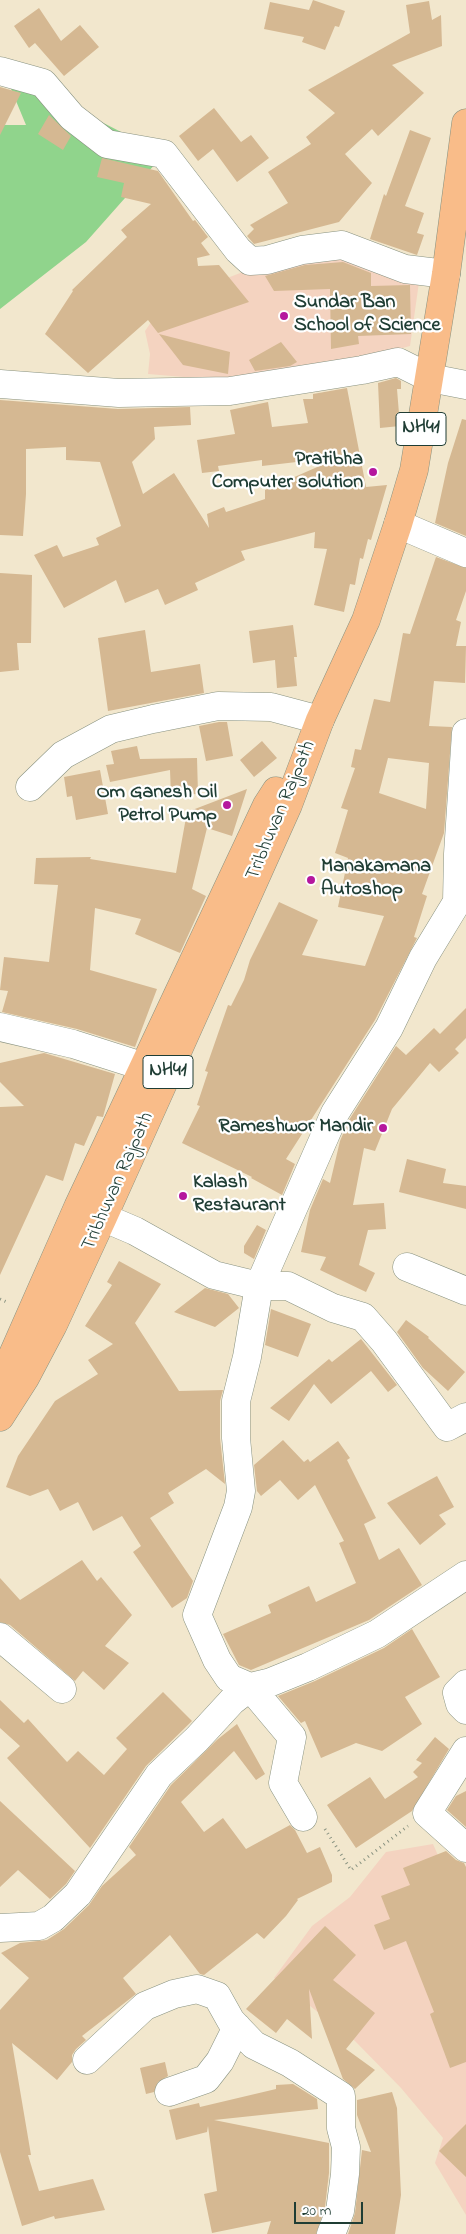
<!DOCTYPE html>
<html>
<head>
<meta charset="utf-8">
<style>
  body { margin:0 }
  #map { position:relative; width:466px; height:2234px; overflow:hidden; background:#f2e7cd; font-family:"Indie Flower",sans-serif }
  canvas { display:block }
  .scale { position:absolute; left:294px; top:2202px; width:69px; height:22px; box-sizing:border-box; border:2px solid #1f3d34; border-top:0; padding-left:6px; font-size:15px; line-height:18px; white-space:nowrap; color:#1f3d34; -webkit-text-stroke:4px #fff; paint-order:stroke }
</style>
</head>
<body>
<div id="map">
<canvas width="466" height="2234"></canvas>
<div class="scale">20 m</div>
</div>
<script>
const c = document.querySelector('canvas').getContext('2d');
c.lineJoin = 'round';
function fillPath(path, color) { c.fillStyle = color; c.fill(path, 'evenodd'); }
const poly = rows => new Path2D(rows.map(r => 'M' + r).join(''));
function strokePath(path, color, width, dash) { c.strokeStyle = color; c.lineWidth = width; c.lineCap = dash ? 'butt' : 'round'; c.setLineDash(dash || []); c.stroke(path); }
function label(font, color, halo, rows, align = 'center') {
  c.font = font + ' "Indie Flower",sans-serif'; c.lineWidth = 4.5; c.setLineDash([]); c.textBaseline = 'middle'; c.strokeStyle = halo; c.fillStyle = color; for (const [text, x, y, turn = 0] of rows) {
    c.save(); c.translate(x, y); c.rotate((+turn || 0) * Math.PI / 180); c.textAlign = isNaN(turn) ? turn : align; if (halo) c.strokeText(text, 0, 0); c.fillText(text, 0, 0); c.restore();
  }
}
const built = poly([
  [336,256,420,275,410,346,312,372,256,383,148,374,150,354,145,331,165,302,248,270],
  [433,1844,466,1919,466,2215,435,2163,443,2138,401,2088,355,2041,274,1978,312,1926,350,1897,386,1852]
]);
const green = poly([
  [4,72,164,154,86,242,0,309,0,125,26,125]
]);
const building = poly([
  [313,0,345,11,339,27,335,26,325,50,302,42,304,37,264,29,270,2,309,10],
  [429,1,432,20,441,15,442,46,392,65,424,93,378,136,372,129,345,154,372,183,339,222,254,244,247,236,254,229,250,225,288,203,268,172,311,144,306,137,335,113,308,90,410,33,406,5],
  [39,8,61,41,80,25,99,47,64,76,35,43,29,48,14,26],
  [0,87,21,93,0,135],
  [214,108,241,142,251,135,269,158,237,182,213,149,198,161,179,136],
  [49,115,71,136,63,150,38,134],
  [410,130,431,138,405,206,424,213,417,233,424,235,417,255,370,239,384,194,386,196],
  [102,158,158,171,193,221,195,220,208,237,201,243,210,255,197,258,198,266,219,265,249,302,158,333,148,320,88,373,45,334,73,291,72,290,127,237,121,230,151,204,121,197,124,183,97,177],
  [343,262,371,273,371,286,410,285,411,334,358,336,359,344,331,349,330,289,274,291,265,276,305,265],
  [159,334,230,352,228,374,183,365],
  [281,342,297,362,290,366,255,371,249,360],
  [396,378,401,381,401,389,397,389,400,426,380,428,378,383],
  [347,388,366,487,387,485,371,540,368,539,363,559,360,558,355,585,350,584,344,612,314,605,327,549,314,548,315,532,241,551,245,560,195,583,198,590,165,605,158,589,125,603,116,580,64,608,34,555,57,545,63,557,99,545,96,538,121,526,100,462,66,460,66,447,26,449,26,494,23,536,0,535,0,400,118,409,190,407,191,425,154,427,155,439,132,462,143,494,174,473,209,528,207,514,224,507,226,512,265,499,265,490,340,457,262,466,262,460,218,466,219,471,202,473,197,440,235,434,230,410,268,402,272,427,308,423,303,399,313,399,313,394],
  [462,419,466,420,466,536,435,523,448,463],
  [436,557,466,568,466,591,456,620,461,622,456,646,466,646,465,683,434,681,429,726,452,727,444,833,422,894,427,896,414,937,417,938,375,1020,286,1159,295,1164,282,1195,251,1178,252,1177,182,1143,200,1106,197,1105,208,1072,205,1071,228,1005,231,1006,244,980,250,960,279,902,318,920,302,955,365,966,384,916,338,907,348,858,335,853,348,810,341,808,355,768,351,767,355,749,361,750,374,699,390,702,403,633,410,634],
  [388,758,429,763,426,809,379,793],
  [0,573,32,575,31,643,17,643,19,670,0,672],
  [293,625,297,657,294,657,297,686,277,688,275,660,253,663,249,631],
  [145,630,151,672,200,664,204,693,108,711,98,638],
  [219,722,227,722,233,756,206,761,199,726],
  [262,741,277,758,254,777,240,760],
  [137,746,140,759,197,758,198,794,171,795,170,770,110,782,106,765,114,764,111,751],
  [100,770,108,814,76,820,72,796,67,797,64,777],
  [247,789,232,836,207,828,192,889,206,896,180,953,135,934,141,919,95,908,90,970,157,989,135,1047,77,1029,2,1012,8,991,0,990,4,957,49,962,58,885,34,884,36,858,91,857,90,859,176,873,187,812],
  [466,1008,466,1038,455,1049,459,1053,439,1072,430,1063,392,1109,375,1151,364,1148,353,1205,384,1203,386,1229,368,1230,359,1265,375,1273,366,1292,320,1270,326,1257,301,1252,310,1210,323,1179,330,1183,340,1141,349,1120,396,1046,406,1055,434,1028,440,1034],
  [44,1053,115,1074,103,1117,97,1116,84,1146,75,1143,63,1181,46,1175,0,1275,0,1107,24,1106,0,1082,0,1063],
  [407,1159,446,1169,443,1183,466,1186,466,1209,399,1192],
  [257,1225,266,1230,254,1259,244,1253,244,1246],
  [119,1261,161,1284,135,1323,179,1391,223,1390,220,1401,220,1438,225,1484,206,1469,168,1493,174,1503,150,1518,193,1581,187,1598,172,1608,133,1552,141,1546,122,1516,93,1531,78,1502,60,1511,48,1489,30,1496,6,1487,18,1456,55,1401,98,1374,88,1360,113,1344,85,1326,112,1285,107,1282],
  [205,1288,228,1294,239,1308,215,1327,174,1312],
  [271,1309,311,1324,298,1357,265,1345],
  [406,1320,429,1337,428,1338,465,1372,448,1391,423,1368,397,1332],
  [361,1339,397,1385,388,1392,371,1371,331,1404,314,1384,289,1421,270,1408,329,1359,332,1362],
  [283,1440,304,1462,308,1459,310,1462,338,1441,350,1458,347,1460,376,1518,364,1524,379,1560,399,1548,422,1585,369,1620,251,1670,239,1665,223,1634,271,1613,268,1605,309,1586,316,1602,356,1583,339,1543,344,1541,315,1485,298,1500,280,1480,261,1496,257,1491,254,1465],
  [437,1476,454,1507,439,1515,446,1524,420,1545,387,1503],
  [82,1560,97,1581,101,1577,132,1615,105,1646,129,1663,104,1690,83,1671,75,1681,10,1625,0,1622,0,1578,20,1600],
  [412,1629,440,1677,405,1697,422,1724,382,1751,356,1743,321,1758,305,1721,301,1723,278,1696,315,1681,384,1648],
  [163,1692,192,1721,146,1766,90,1848,7,1758,20,1746,0,1728,0,1700,24,1723,28,1719,67,1762,78,1751,104,1775,127,1749,116,1738],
  [237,1724,265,1774,256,1780,234,1751,181,1802,204,1832,223,1818,246,1849,290,1825,295,1830,307,1853,320,1847,332,1875,332,1882,297,1899,298,1900,286,1916,264,1939,257,1933,204,1975,200,1974,170,1935,123,1978,136,1994,82,2036,86,2040,76,2049,72,2055,72,2062,57,2080,12,2043,31,2155,28,2155,39,2191,93,2179,105,2210,55,2219,54,2216,22,2226,0,2152,0,2010,29,1978,1,1953,20,1943,47,1940,64,1929,89,1905,102,1886,136,1855,129,1847,171,1785,218,1739],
  [435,1737,449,1749,412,1811,356,1848,327,1805,370,1777,385,1799,418,1777,413,1772,422,1763,416,1760],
  [466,1791,466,1827,447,1810,456,1796],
  [0,1801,75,1871,66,1884,50,1899,18,1870,0,1887],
  [446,1851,456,1860,464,1863,466,1867,466,2062,450,2068,430,2014,434,2012,406,1941,384,1950,374,1925,390,1919,381,1896,410,1885,403,1868],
  [325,1926,356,1955,333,1980,375,2013,346,2049,375,2070,355,2089,343,2079,309,1989,312,2039,287,2019,276,2033,246,2009],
  [165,2062,168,2076,158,2082,154,2092,146,2094,140,2068],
  [293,2084,317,2099,318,2109,214,2120,329,2143,329,2173,325,2207,316,2234,267,2234,271,2221,212,2233,204,2194,217,2191,208,2126,207,2132,176,2140,169,2110,199,2103,200,2107,276,2089,276,2085],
  [392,2092,397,2108,401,2195,395,2234,348,2234,355,2213,362,2150,371,2152,357,2115,357,2100],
  [466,2124,466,2177,439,2151]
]);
const path = poly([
  [0,1299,9,1303],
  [325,1829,351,1870,408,1826]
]);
const minor = poly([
  [0,71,43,83,72,117,107,144,164,154,238,250,250,261,267,260,302,250,342,245,405,269,446,274],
  [0,384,119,393,230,391,362,370,398,362,430,378,466,385],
  [398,524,466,553],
  [30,787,63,755,111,729,153,719,218,706,271,707,320,720],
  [0,1027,73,1044,167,1074],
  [81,1208,135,1231,214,1275,259,1286,288,1286,333,1308,363,1317,384,1341,447,1427,466,1417],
  [407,1267,466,1291],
  [0,1637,62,1689],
  [466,1684,457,1693,460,1704,466,1710],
  [466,1751,427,1813,466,1848],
  [303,1817,283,1783,292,1737,250,1687,229,1678,217,1660,197,1615,238,1507,241,1491,236,1438,236,1401,247,1357,259,1286,335,1113,389,1028,423,958,457,902,458,854,466,733],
  [0,1928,39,1926,53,1918,78,1894,159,1775,197,1739,232,1701,250,1687,271,1682,308,1667,377,1634,466,1575],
  [87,2060,145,2006,174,1994,197,1989,217,1996,231,2021,254,2045,290,2063,341,2096,341,2128,346,2147,345,2174,340,2211,331,2234],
  [169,2092,206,2079,220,2061,237,2027]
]);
const highway = poly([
  [0,1390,7,1368,78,1207,267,805,276,791],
  [0,1417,25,1378,53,1325,103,1217,288,805,320,720,366,620,398,524,414,470,446,274,466,123]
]);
const markers = [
  [284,316,5,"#b5179e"],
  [373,472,5,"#b5179e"],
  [227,805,5,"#b5179e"],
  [311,880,5,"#b5179e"],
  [383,1128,5,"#b5179e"],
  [183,1196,5,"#b5179e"]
];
const shields = [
  [421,429,50],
  [168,1072,50]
];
const shieldNames = [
  ["NH41",421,429],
  ["NH41",168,1072]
];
const poiNames = [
  ["Sundar Ban",294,304],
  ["School of Science",294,327],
  ["Pratibha",363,461,"right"],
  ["Computer solution",363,484,"right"],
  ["Om Ganesh Oil",217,794,"right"],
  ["Petrol Pump",217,817,"right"],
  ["Manakamana",321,868],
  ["Autoshop",321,891],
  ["Rameshwor Mandir",373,1128,"right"],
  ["Kalash",193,1184],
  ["Restaurant",193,1207]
];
const streetNames = [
  ["Tribhuvan Rajpath",282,811,-67],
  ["Tribhuvan Rajpath",119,1182,-66]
];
fillPath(built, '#f4d3c0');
fillPath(green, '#90d48c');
fillPath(building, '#d5b892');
strokePath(minor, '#889280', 29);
strokePath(highway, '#889280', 29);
strokePath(path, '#889280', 3, [1, 4]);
strokePath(minor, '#fff', 28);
strokePath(highway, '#f9bc89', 28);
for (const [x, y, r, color] of markers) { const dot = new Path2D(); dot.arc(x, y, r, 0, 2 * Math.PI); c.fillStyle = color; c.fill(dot); strokePath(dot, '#fff', 2); }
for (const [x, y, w] of shields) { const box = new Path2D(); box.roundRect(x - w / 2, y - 16.5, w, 33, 4); c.fillStyle = '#fff'; c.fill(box); strokePath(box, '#1f3d34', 1); }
label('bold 19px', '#1f3d34', null, shieldNames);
label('bold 20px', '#1f3d34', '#fff', poiNames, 'left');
label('20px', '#1f3d34', '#fff', streetNames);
</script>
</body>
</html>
